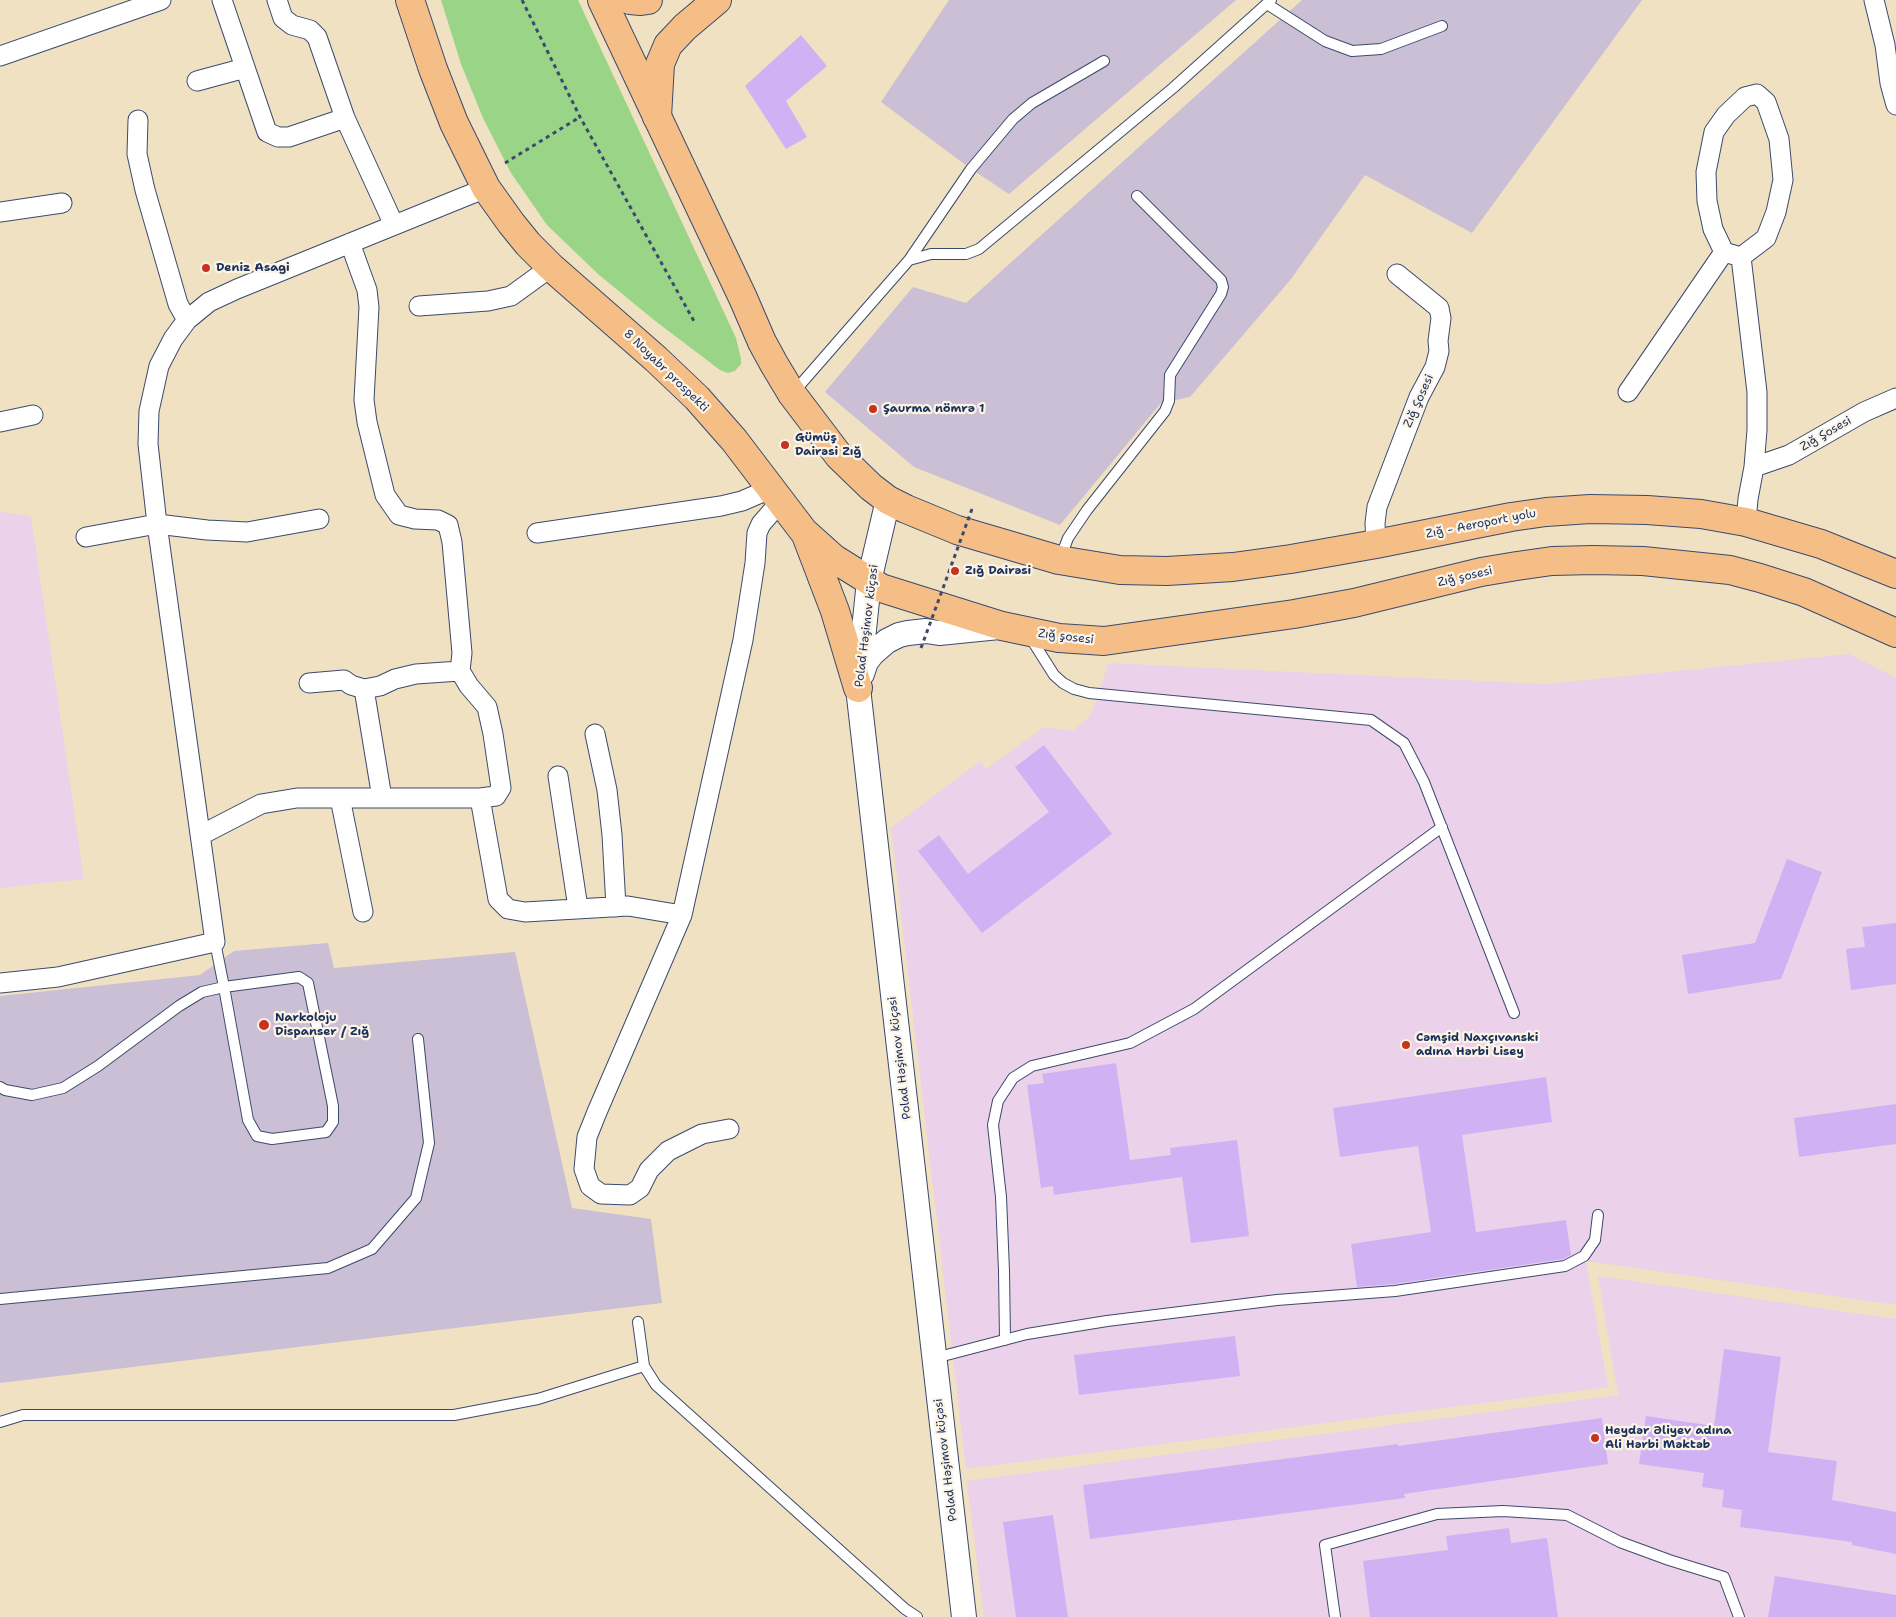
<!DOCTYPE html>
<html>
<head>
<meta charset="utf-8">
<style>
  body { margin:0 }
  canvas { display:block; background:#efe1c1 }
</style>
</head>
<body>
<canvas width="1896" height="1617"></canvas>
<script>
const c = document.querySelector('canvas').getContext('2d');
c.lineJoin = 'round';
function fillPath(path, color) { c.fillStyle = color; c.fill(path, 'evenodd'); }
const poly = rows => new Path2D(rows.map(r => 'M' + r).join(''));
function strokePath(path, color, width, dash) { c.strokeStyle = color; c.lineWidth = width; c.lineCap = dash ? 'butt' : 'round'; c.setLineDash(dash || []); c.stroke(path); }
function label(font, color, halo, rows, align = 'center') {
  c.font = font + ' "Shantell Sans",sans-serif'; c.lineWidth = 4.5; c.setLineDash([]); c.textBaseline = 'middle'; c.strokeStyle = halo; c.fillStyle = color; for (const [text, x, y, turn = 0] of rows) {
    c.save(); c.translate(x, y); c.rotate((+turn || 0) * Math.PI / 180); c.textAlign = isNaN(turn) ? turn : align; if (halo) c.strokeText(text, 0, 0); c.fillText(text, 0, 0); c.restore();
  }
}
const built = poly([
  [0,512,31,516,84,879,0,888],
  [1849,654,1896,678,1896,1305,1586,1261,1608,1387,966,1469,891,828,980,761,986,769,1044,727,1073,731,1090,716,1099,694,1108,663,1545,684],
  [1598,1276,1896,1319,1896,1617,984,1617,967,1481,1618,1395]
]);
const industrial = poly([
  [949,0,1236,0,1009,194,971,169,881,102],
  [1302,0,1642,0,1472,233,1365,175,1291,279,1190,397,1161,403,1060,525,914,467,825,392,913,287,966,303],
  [328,943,334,968,515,952,572,1208,651,1219,662,1303,0,1383,0,996,200,975,234,951]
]);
const green = poly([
  [441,0,578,0,736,338,741,359,741,364,735,371,728,373,720,370,654,320,598,274,547,225,511,173,483,118,461,64]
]);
const building = poly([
  [801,35,827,66,786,101,807,137,786,149,745,86],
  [1044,745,1112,834,982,933,918,851,939,835,968,874,1049,812,1015,767],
  [1787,859,1822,872,1781,979,1688,994,1682,955,1755,943],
  [1896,923,1896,984,1851,990,1846,949,1865,947,1862,927],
  [1116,1063,1130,1160,1171,1155,1170,1148,1237,1140,1249,1236,1191,1243,1182,1177,1054,1195,1053,1186,1041,1188,1027,1085,1044,1083,1042,1074],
  [1546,1077,1552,1122,1462,1135,1476,1232,1566,1220,1571,1255,1563,1259,1394,1284,1357,1287,1351,1244,1431,1232,1418,1146,1340,1157,1333,1108],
  [1896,1104,1896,1144,1799,1157,1794,1118],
  [1235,1336,1240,1376,1079,1395,1074,1355],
  [1724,1349,1781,1357,1768,1452,1837,1461,1832,1500,1896,1512,1896,1554,1852,1545,1852,1542,1740,1527,1742,1510,1722,1507,1724,1490,1702,1487,1704,1473,1639,1464,1646,1416,1714,1426],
  [1602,1418,1608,1464,1404,1494,1405,1498,1090,1539,1083,1485,1398,1444,1398,1446],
  [1053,1515,1068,1617,1016,1617,1003,1522],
  [1509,1528,1511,1543,1547,1538,1558,1617,1370,1617,1363,1561,1448,1550,1446,1536],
  [1775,1576,1896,1595,1896,1617,1768,1617]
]);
const path = poly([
  [522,0,580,117,695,323],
  [505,163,580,117]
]);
const service = poly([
  [1267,4,1325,41,1352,51,1381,49,1442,26],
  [909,260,971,169,1013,119,1032,103,1104,61],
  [793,393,909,260,931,254,966,254,979,249,1173,88,1271,0],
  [1060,559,1068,538,1087,510,1165,411,1169,401,1170,375,1221,294,1223,287,1221,280,1137,196],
  [1030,637,1054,675,1063,683,1074,689,1089,693,1371,720,1404,743,1424,782,1514,1013],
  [0,1087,5,1090,32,1095,63,1088,98,1066,179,1006,202,992,224,987,299,977,308,983,333,1106,333,1122,326,1132,272,1139,257,1136,248,1120,224,987,215,942],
  [0,1299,328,1268,372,1249,416,1198,429,1143,418,1039],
  [638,1322,644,1366],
  [1005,1340,1004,1271,1001,1197,993,1125,998,1101,1013,1078,1032,1066,1130,1043,1194,1009,1442,827],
  [935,1358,1027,1334,1107,1321,1277,1300,1395,1291,1565,1266,1584,1256,1595,1240,1598,1215],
  [0,1422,23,1415,454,1415,538,1399,644,1366,656,1385,905,1609,917,1617],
  [1335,1617,1325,1545,1437,1514,1503,1511,1567,1515,1620,1542,1669,1560,1724,1577,1739,1617]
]);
const minor = poly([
  [222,0,267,132,278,137,289,137,345,118],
  [277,0,283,18,292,25,310,30,317,37,345,118,394,225],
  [1874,0,1885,45,1890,83,1896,105],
  [0,56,161,0],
  [197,81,245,68],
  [138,120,137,154,145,190,178,304,187,320],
  [0,212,62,203],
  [1741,257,1724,252,1713,229,1707,201,1706,172,1714,132,1726,115,1745,97,1757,94,1766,102,1779,139,1783,180,1776,212,1766,238,1741,257,1757,392,1757,430,1754,467],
  [419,306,488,301,511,296,551,267],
  [1628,392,1724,252],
  [0,422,33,415],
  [1746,522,1748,499,1754,467,1789,455,1864,412,1896,398],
  [537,533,721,506,742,501,772,488],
  [86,537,157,524,207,530,247,532,319,519],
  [1376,544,1375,523,1377,507,1419,397,1435,367,1439,351,1438,341,1441,318,1439,308,1397,274],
  [309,683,344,680,351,685,364,689,380,686,395,679,416,674,460,671],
  [364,689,382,798],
  [595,734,607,790,612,835,616,907],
  [558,776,578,908],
  [340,798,363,912],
  [480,798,498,899,508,909,525,912,628,906,682,915],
  [201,835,261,804,297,798,480,798,496,796,501,788,493,734,487,707,469,686,460,671,462,653,452,542,448,525,438,520,415,519,399,515,385,495,367,422,364,400,369,307,367,290,350,243],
  [0,983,58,977,215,942,157,524,148,444,149,411,159,366,173,339,187,320,209,302,237,289,486,188],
  [729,1129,702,1134,668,1151,649,1170,640,1188,630,1195,601,1194,590,1186,584,1169,587,1137,597,1112,682,915,743,640,755,563,757,533,761,524,781,501]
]);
const tertiary = poly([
  [888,500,869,581,858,688,964,1617],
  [862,674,866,662,872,654,887,641,899,635,908,633,926,631,939,633,999,627]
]);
const primary = poly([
  [630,0,641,1,648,0],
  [657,117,660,64,668,45,685,27,717,0]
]);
const trunk = poly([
  [410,0,433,69,454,123,486,188,511,223,528,244,551,267,656,359,697,398,734,440,804,532,833,558,881,588,1002,626,1059,638,1104,641,1294,614,1354,603,1481,572,1517,566,1552,561,1593,560,1643,561,1730,570,1760,578,1804,592,1896,633],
  [602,0,743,298,762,342,774,364,792,394,839,456,871,487,888,500,906,509,957,530,1059,560,1120,570,1167,571,1233,567,1291,559,1376,544,1511,517,1546,512,1590,509,1647,510,1701,514,1746,522,1821,544,1896,574],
  [806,535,835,611,858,688]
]);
const pathBridge = poly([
  [921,648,972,509]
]);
const markers = [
  [206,268,5,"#c8321e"],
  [873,409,5,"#c8321e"],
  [785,445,5,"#c8321e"],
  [955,571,5,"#c8321e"],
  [264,1025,6,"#c8321e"],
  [1406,1045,5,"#c8321e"],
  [1595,1438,5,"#c8321e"]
];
const poiNames = [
  ["Deniz Asagi",216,268],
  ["Şaurma nömrә 1",883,409],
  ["Gümüş",795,438],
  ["Dairəsi Zığ",795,452],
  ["Zığ Dairəsi",965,571],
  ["Narkoloju",275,1018],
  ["Dispanser / Zığ",275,1032],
  ["Cəmşid Naxçıvanski",1416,1038],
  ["adına Hərbi Lisey",1416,1052],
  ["Heydər Əliyev adına",1605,1431],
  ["Ali Hərbi Məktəb",1605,1445]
];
const streetNames = [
  ["8 Noyabr prospekti",666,371,44],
  ["Zığ Şosesi",1419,401,-66],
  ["Zığ Şosesi",1826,434,-30],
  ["Zığ - Aeroport yolu",1481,524,-11],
  ["Zığ şosesi",1465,577,-13],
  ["Polad Həşimov küçəsi",867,626,-83],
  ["Zığ şosesi",1066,637,7],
  ["Polad Həşimov küçəsi",900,1058,-97],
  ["Polad Həşimov küçəsi",946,1460,-97]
];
fillPath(built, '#ecd1ea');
fillPath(industrial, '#cbbfd5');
fillPath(green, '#9ad487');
fillPath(building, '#d0b2f4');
strokePath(service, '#3b4a6d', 12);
strokePath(minor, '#3b4a6d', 21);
strokePath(tertiary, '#3b4a6d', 26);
strokePath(primary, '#3b4a6d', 30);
strokePath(trunk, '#3b4a6d', 30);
strokePath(path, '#3b4a6d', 3, [4, 4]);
strokePath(service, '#fff', 10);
strokePath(minor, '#fff', 19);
strokePath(tertiary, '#fff', 24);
strokePath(primary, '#f6be87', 28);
strokePath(trunk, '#f6be87', 28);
strokePath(pathBridge, '#3b4a6d', 3, [4, 4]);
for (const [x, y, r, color] of markers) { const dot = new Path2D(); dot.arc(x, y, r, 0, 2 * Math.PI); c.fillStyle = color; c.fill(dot); strokePath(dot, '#fcf5e5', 2); }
label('bold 12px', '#1b2f5e', '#fcf5e5', poiNames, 'left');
label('12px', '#1b2f5e', '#fcf5e5', streetNames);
</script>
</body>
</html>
